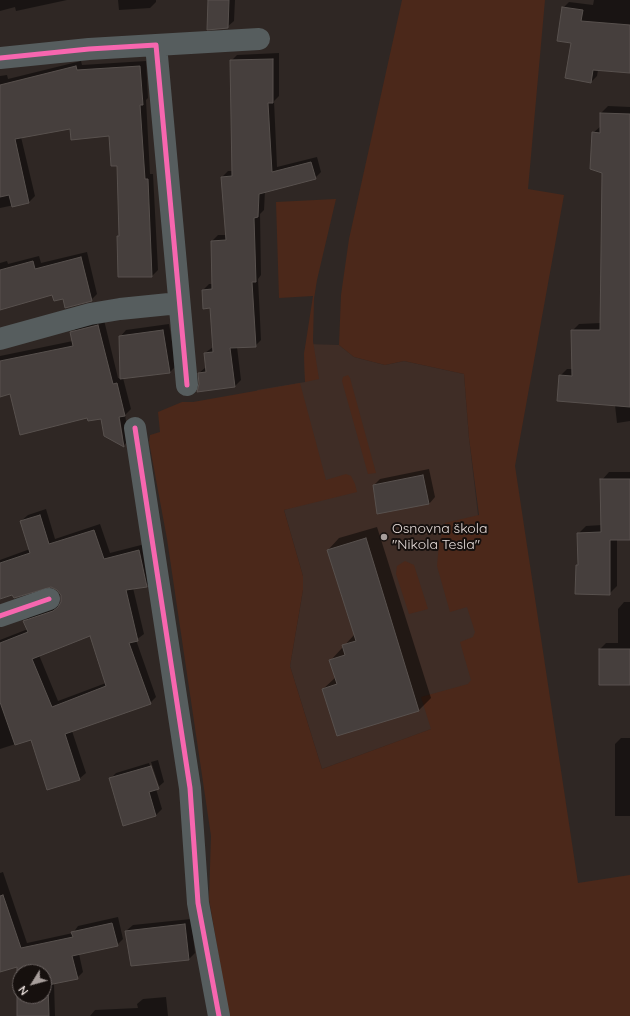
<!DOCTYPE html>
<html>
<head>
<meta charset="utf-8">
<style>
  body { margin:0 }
  #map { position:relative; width:630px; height:1016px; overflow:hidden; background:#2f2724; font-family:Quicksand,sans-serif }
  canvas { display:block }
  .north { position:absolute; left:12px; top:964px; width:40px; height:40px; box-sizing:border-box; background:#16100e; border:1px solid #6a6260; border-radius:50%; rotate:233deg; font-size:11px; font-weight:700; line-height:16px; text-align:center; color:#e8dedb }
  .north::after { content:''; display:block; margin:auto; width:14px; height:18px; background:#a79e9b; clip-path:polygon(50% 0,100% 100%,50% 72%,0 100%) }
</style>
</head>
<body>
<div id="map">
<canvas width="630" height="1016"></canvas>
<div class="north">N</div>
</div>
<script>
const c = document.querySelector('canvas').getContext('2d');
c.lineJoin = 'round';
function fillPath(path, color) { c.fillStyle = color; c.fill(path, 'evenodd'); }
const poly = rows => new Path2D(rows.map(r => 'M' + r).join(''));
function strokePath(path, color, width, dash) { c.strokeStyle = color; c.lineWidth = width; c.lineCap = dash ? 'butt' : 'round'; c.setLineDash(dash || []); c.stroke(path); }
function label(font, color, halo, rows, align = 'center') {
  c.font = font + ' Quicksand,sans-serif'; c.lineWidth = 4; c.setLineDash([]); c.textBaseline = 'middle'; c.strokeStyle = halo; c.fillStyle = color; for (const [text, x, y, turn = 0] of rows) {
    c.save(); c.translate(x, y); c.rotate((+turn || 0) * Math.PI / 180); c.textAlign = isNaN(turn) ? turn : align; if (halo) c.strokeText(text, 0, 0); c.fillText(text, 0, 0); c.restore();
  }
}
const built = poly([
  [306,344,339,345,354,357,385,365,404,361,464,374,469,438,500,704,322,769,290,666,303,590,303,576,284,510,293,507,257,390,305,382,304,354]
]);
const green = poly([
  [402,0,545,0,528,189,564,195,515,466,578,883,630,875,630,1016,229,1016,209,899,211,836,167,539,149,442,150,435,160,432,158,412,182,402,193,402,300,383,326,480,346,474,351,476,355,484,357,492,284,510,303,576,303,590,290,666,322,769,431,729,421,697,468,684,471,680,460,642,473,637,475,632,467,607,450,612,437,566,439,544,445,523,479,515,469,438,464,374,404,361,385,365,354,357,339,345,341,295,349,239],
  [336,199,317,280,314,299,313,341,319,379,305,382,304,354,313,296,279,298,276,202],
  [348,375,350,378,376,473,368,474,342,381,343,377],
  [405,561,414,565,428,609,409,614,396,574,397,566]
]);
const shadow = poly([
  [0,0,67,0,16,11,15,7,0,11],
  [118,0,156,0,156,2,150,8,119,10],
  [209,0,235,0,234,21,227,27],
  [594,0,630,0,630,72,598,70,597,76,591,82,573,42,563,8,569,2,593,5],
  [279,53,279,96,274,101,277,167,317,157,321,172,315,178,265,191,264,210,260,214,261,275,258,279,261,340,255,346,237,347,241,380,235,386,200,384,199,373,206,367,205,353,213,347,211,307,203,290,209,284,213,284,212,241,218,235,226,235,222,177,228,171,233,171,231,61,237,55],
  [81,61,82,65,146,61,148,98,146,100,150,174,153,174,158,270,152,276,118,236,120,234,118,165,110,135,71,127,21,137,35,196,29,202,0,208,0,76,7,75,8,79],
  [608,106,630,107,630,421,617,423,615,405,560,376,567,369,573,369,572,331,579,324,601,323,603,172,593,133,601,126,601,113],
  [87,252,97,294,91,300,64,297,53,294,0,309,0,263,7,261,8,264,39,256,41,263],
  [104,320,118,378,121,378,120,337,126,330,169,324,176,366,170,372,123,378,131,409,125,415,129,440,123,446,102,418,88,417,10,392,0,396,0,356,73,341,72,333,77,327],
  [117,412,119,412,123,437,121,437],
  [429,469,435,497,429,504,374,485,380,479],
  [609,472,630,472,630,539,617,539,617,586,609,594,577,565,579,563,578,534,586,526,602,525,602,480],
  [46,509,55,539,100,524,110,553,145,544,152,579,146,586,133,588,144,634,136,640,156,697,150,703,72,731,86,773,79,779,31,739,0,749,0,640,28,629,25,621,31,615,61,605,62,601,62,594,58,589,51,586,13,594,0,599,0,560,30,549,21,521,28,515],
  [90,635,106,683,58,701,39,655],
  [377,527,431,698,419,710,337,735,323,689,336,677,331,660,354,635,328,550,339,538],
  [624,602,630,602,630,684,600,649,606,643,618,643,618,609],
  [621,738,630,738,630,816,615,816,615,744],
  [158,760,164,782,156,789,162,809,156,815,124,825,110,779,116,773,149,763,157,786,159,786,151,762],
  [3,872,27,943,73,933,78,926,118,917,123,939,117,945,79,954,83,972,77,978,54,983,55,1016,18,1016,18,966,0,968,0,873],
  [20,972,44,972,44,996,20,996],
  [191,919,195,953,189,959,126,931,133,925],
  [166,997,168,1016,90,1016,95,1010,138,1008,137,1004,143,999]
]);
const building = poly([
  [208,0,229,0,228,28,207,30,208,0],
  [562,7,583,10,581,21,630,25,630,73,593,70,591,83,565,78,571,43,557,41,562,7],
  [273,59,273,103,268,103,272,172,311,162,316,179,259,194,258,217,254,218,256,282,252,282,256,347,230,348,235,387,197,392,199,384,198,373,206,372,204,353,213,352,210,308,203,309,202,290,212,289,211,241,226,240,221,177,232,176,230,60,273,59],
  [76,66,77,70,140,66,143,105,140,105,145,179,148,179,152,277,118,277,117,236,119,236,117,166,111,166,109,136,71,140,70,129,15,139,29,203,12,207,9,195,0,197,0,85,76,66],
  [600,113,630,114,630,407,557,401,559,375,572,376,571,330,600,330,602,173,590,169,592,132,600,133,600,113],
  [81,257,92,301,65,308,63,299,54,301,52,295,0,310,0,270,33,261,35,269,81,257],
  [98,325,113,384,117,383,125,416,119,417,124,447,104,436,101,419,88,421,87,418,20,435,10,394,0,397,0,361,73,346,70,332,98,325],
  [163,330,170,373,120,379,119,336,163,330],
  [423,475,429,504,377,514,373,485,423,475],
  [600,479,630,479,630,540,610,540,610,595,575,594,576,565,578,565,577,533,601,532,600,479],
  [40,515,49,544,94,530,104,559,139,550,147,587,126,590,138,641,129,643,151,704,65,734,80,780,47,790,31,740,15,745,0,702,0,643,28,632,23,621,53,611,58,607,61,602,61,595,57,590,51,587,14,598,12,595,0,599,0,563,30,553,20,521,40,515],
  [90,636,106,686,52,707,32,659,90,636],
  [366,538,419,711,337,736,322,689,337,684,329,660,345,655,342,645,356,641,327,550,366,538],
  [599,649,630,649,630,685,599,685,599,649],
  [151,766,159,789,149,792,156,816,123,826,109,778,151,766],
  [3,895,21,948,73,937,71,932,112,923,118,946,72,956,78,979,48,985,49,1016,17,1016,17,967,0,972,0,896,3,895],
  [20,972,44,972,44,996,20,996,20,972],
  [185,924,189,960,131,966,125,931,185,924]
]);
const minor = poly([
  [156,45,259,39],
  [0,58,89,49,156,45,187,385],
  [0,339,90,314,120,309,179,303],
  [135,428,190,788,198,903,219,1016],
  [0,616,49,599]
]);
const cycleway = poly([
  [0,58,89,49,156,45,187,385],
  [135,428,190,788,198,903,219,1016],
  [0,616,49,599]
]);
const markers = [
  [384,537,4,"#a79e9b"]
];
const poiNames = [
  ["Osnovna škola",392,529],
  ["\"Nikola Tesla\"",392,545]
];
fillPath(built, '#3f2d26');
fillPath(green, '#4b281a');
fillPath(shadow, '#0007');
fillPath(building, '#463f3d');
strokePath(building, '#58514e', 1);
strokePath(minor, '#565d5e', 22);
strokePath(cycleway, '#f766af', 5);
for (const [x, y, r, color] of markers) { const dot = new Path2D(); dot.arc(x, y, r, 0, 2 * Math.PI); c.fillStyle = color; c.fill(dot); strokePath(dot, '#16100e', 1.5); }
label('14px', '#e8dedb', '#16100e', poiNames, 'left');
</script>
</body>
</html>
